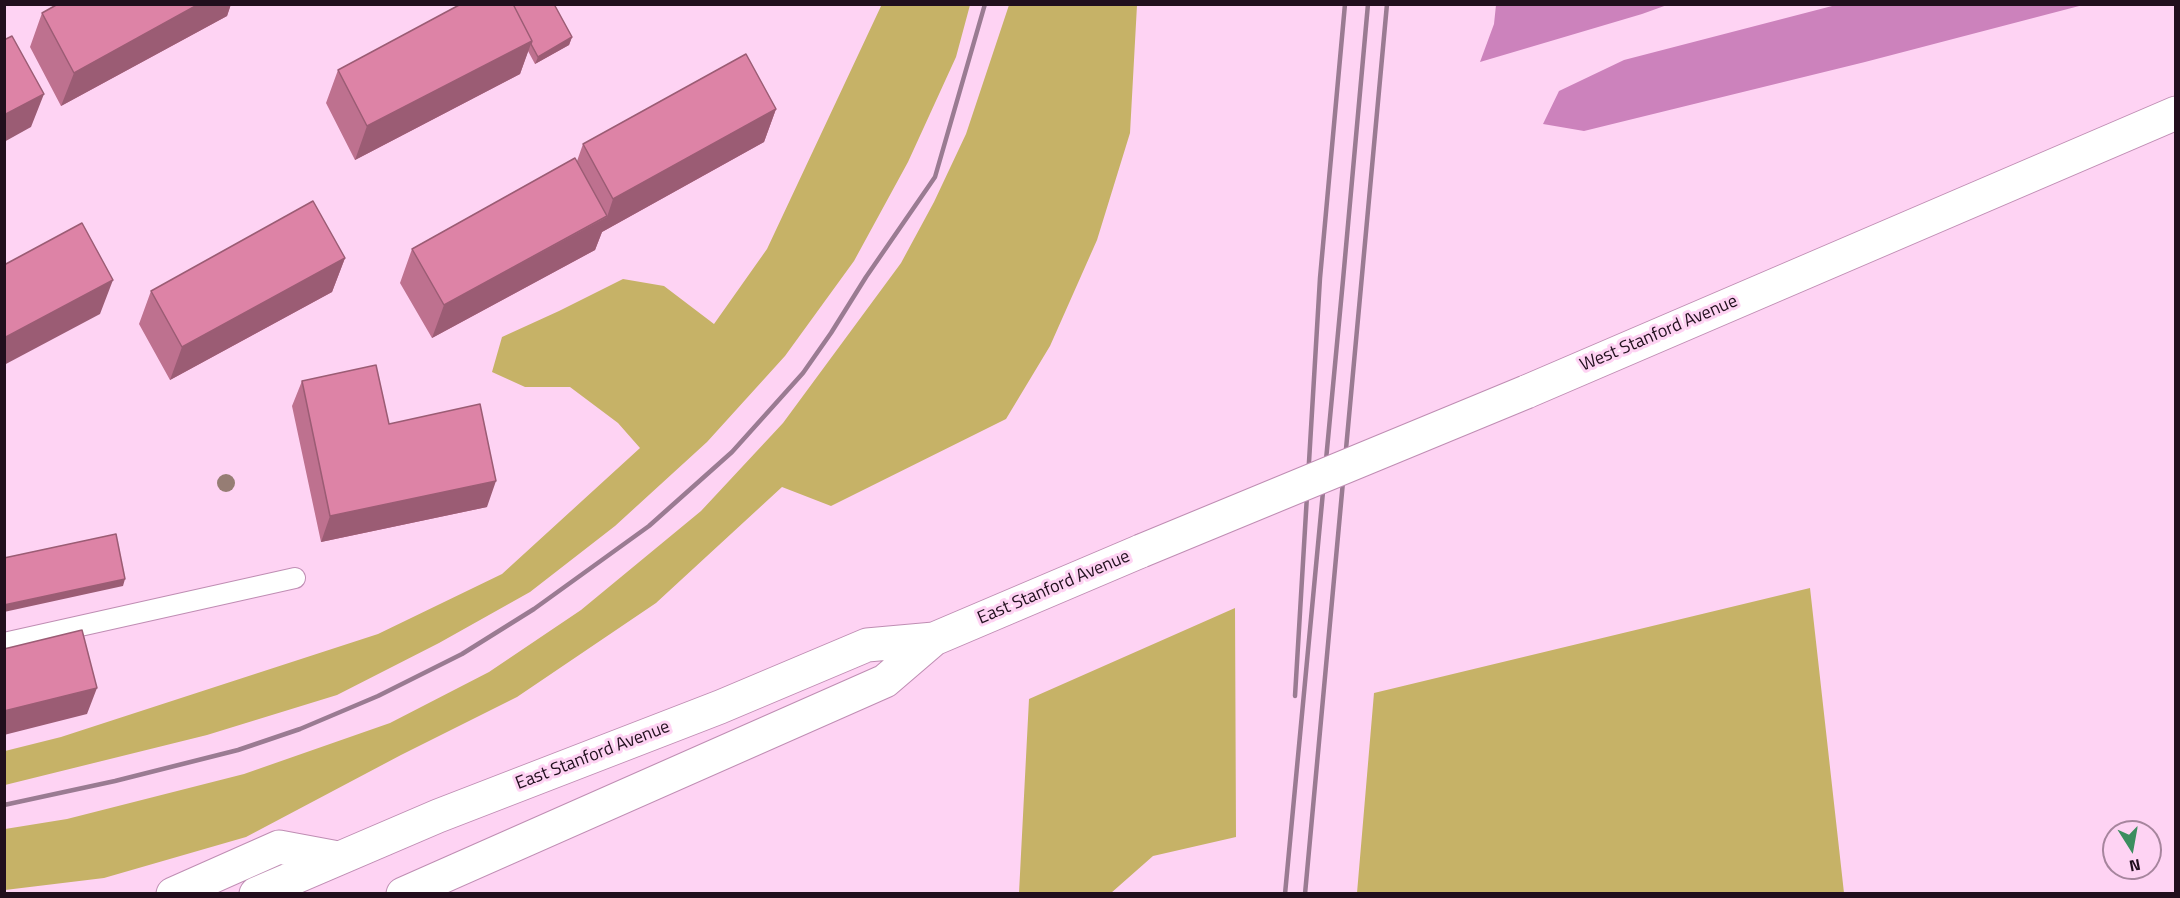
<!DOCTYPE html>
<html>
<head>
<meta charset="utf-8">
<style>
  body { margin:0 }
  #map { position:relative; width:2180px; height:898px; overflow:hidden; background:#fed3f3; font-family:"Titillium Web",sans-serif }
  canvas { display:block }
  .frame { position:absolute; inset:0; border:6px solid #210f1d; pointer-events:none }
  .north { position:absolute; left:2102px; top:820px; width:60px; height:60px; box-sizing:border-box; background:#fed3f3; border:2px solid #a6859d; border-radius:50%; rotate:169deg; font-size:16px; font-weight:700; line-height:24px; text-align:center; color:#210f1d }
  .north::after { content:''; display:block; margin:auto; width:21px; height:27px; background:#3c8e5f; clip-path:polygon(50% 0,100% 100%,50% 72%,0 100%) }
</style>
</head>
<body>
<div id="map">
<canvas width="2180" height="898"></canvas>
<div class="frame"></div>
<div class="north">N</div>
</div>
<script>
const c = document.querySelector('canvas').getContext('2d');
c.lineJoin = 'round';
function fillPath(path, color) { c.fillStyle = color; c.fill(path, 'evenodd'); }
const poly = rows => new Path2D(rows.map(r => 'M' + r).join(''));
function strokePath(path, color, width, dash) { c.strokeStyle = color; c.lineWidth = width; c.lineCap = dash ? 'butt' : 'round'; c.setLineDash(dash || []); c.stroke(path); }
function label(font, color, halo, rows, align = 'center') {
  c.font = font + ' "Titillium Web",sans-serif'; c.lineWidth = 6; c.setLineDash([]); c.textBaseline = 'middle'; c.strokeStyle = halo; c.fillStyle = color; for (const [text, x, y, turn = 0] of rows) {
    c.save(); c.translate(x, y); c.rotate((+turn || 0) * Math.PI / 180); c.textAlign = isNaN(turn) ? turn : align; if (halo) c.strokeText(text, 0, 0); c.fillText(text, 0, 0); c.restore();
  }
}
const green = poly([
  [882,4,970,5,956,57,908,162,854,261,785,356,707,442,615,526,530,592,439,643,337,695,207,735,5,785,5,751,61,737,378,634,502,574,640,448,618,423,570,387,525,387,492,372,502,337,559,311,623,279,664,286,714,324,767,249],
  [1009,5,1137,5,1130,133,1097,240,1050,346,1006,419,831,506,782,487,656,603,517,697,401,755,246,837,104,878,5,890,5,829,67,819,244,774,390,723,489,672,581,610,701,511,783,423,901,263,934,202,966,134],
  [1810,588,1844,893,1357,893,1374,693],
  [1235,608,1236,837,1153,856,1111,893,1019,893,1029,699]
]);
const water = poly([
  [1496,5,1496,4,1667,5,1642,14,1480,62,1494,24],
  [1836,5,2083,5,1865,62,1584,131,1543,124,1559,91,1624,60]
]);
const service = poly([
  [4,643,295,578]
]);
const primary = poly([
  [1526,392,2176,113],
  [173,894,279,847,338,858],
  [256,894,438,816,720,707,867,645,934,639],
  [403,894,885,681,934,639,1141,551]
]);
const rail = poly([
  [1295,696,1320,278,1345,4],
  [4,805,115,781,238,750,300,729,378,696,462,654,534,609,649,526,732,452,803,373,831,333,866,277,935,177,985,4],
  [1285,894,1343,280,1368,4],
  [1305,894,1387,4]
]);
const primaryBridge = poly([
  [1141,551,1526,392]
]);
const trees = [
  [226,483]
];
const wall = poly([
  [58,4,231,4,227,16,61,106,30,47,42,13],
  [572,37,569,45,535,64,528,51,520,74,355,160,326,103,338,70],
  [776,109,764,142,602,232,595,250,432,338,400,283,412,249,577,161,583,144],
  [345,258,332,292,170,380,139,324,151,291],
  [302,381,389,424,487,507,321,542,292,406]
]);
const shadedWall = poly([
  [199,4,231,4,227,16,61,106,74,73],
  [572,37,569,45,535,64,538,57],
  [532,41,520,74,355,160,367,126],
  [44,94,31,127,4,142,4,115],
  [776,109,764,142,602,232,595,250,432,338,444,305,607,217,613,199],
  [345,258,332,292,170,380,182,347],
  [113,280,100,314,4,365,4,338],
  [496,481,487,507,321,542,330,516],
  [125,579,123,586,4,612,4,605],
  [97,688,87,714,4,735,4,711]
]);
const building = poly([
  [58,4,199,4,74,73,42,13,58,4],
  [461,4,513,4,532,41,367,126,338,70,461,4],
  [513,4,554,4,572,37,538,57,531,44,532,41,513,4],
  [12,36,44,94,4,115,4,40,12,36],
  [746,54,776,109,613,199,583,144,746,54],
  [575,158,607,216,444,305,412,249,575,158],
  [313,201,345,258,182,347,151,291,313,201],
  [82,223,113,280,4,338,4,265,82,223],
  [376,365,389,424,480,404,496,481,330,516,302,381,376,365],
  [116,534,125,579,4,605,4,558,116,534],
  [82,630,97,688,4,711,4,649,82,630]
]);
const streetNames = [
  ["West Stanford Avenue",1659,334,-23],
  ["East Stanford Avenue",1054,588,-23],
  ["East Stanford Avenue",593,756,-21]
];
fillPath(green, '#c6b267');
fillPath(water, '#cc82bc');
strokePath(service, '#bf8db3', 22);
strokePath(primary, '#bf8db3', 35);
strokePath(service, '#fff', 20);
strokePath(primary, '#fff', 33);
strokePath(rail, '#9a7b92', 4.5);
strokePath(primaryBridge, '#bf8db3', 35, []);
strokePath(primaryBridge, '#fff', 33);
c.fillStyle = '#967d74';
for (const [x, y] of trees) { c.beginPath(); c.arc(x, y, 9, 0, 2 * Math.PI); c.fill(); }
fillPath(wall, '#be718f');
fillPath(shadedWall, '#9b5c74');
fillPath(building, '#dd83a6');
strokePath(building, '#9b5c74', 1.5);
label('18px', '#210f1d', '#fed3f3', streetNames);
</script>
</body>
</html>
